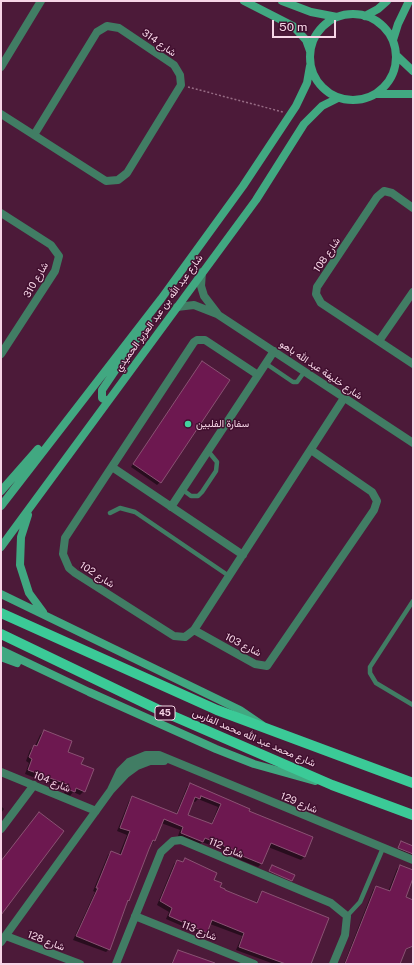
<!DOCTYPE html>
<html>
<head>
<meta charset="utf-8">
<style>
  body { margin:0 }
  #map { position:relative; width:414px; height:965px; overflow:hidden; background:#4c1a39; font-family:"Public Sans",sans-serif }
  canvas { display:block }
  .frame { position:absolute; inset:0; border:2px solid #f7d6e7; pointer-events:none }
  .scale { position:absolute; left:272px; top:20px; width:64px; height:18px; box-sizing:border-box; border:2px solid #f7d6e7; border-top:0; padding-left:5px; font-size:12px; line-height:14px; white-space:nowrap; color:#f7d6e7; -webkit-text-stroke:3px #410f2f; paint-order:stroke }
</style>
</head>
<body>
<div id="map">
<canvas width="414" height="965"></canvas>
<div class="frame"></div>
<div class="scale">50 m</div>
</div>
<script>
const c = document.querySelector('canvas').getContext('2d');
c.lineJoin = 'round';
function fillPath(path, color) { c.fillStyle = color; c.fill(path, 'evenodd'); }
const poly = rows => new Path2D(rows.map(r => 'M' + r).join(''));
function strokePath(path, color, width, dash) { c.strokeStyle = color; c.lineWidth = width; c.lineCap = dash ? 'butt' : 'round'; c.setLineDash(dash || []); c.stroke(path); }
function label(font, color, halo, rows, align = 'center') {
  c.font = font + ' "Public Sans",Vazirmatn,sans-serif'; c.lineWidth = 3; c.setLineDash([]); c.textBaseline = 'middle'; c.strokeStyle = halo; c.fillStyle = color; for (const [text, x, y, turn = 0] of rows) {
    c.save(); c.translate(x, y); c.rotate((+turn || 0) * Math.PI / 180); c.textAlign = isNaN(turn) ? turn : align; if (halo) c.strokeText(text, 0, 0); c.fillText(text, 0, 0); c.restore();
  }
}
const shadow = poly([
  [199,366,160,482,157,485,131,467],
  [44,731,80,764,84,791,80,795,73,792,70,796,64,793,65,789,25,774,29,763,26,761,30,750,35,746,40,735],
  [190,784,248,812,312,838,304,857,301,860,268,847,261,864,258,867,233,857,234,854,202,842,199,845,178,836,180,830,161,823,154,841,148,849,109,949,106,952,73,940,95,892,93,891,108,855,111,852,119,855,127,835,117,831,129,801,132,798,176,814,187,787],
  [198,799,218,807,211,825,187,815,192,801,195,802],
  [1,806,4,809,1,813],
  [400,843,413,847,413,855,398,849],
  [185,859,213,881,219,887,255,904,262,892,309,964,274,964,236,950,242,936,210,924,203,935,166,919,169,912,157,905,174,864,177,861,182,863],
  [272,866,292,880,269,872],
  [400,866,413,871,404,897,413,901,413,946,404,951,399,964,344,964,373,890,376,887,388,892,397,869],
  [178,951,210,964,171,964]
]);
const building = poly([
  [202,361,230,380,161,483,133,464,202,361],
  [44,730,72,741,68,752,84,758,81,764,94,769,85,792,76,788,75,792,67,789,69,785,28,770,32,759,29,757,34,745,37,746,44,730],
  [190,783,250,809,249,811,313,837,305,857,271,843,262,864,235,853,236,851,205,838,203,842,181,833,183,827,164,819,155,841,153,840,149,849,129,901,128,900,110,950,76,936,98,888,96,888,111,851,121,855,130,831,120,828,132,796,177,814,190,783],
  [201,796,221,804,212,824,188,815,195,797,200,799,201,796],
  [39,812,64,831,1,915,1,861,39,812],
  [401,841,413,846,413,854,398,848,401,841],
  [185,858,217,873,214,880,222,883,220,887,225,889,225,890,257,903,262,891,329,918,311,964,286,964,239,947,244,933,212,920,207,933,169,916,172,908,160,901,177,860,183,862,185,858],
  [272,865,295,875,292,881,269,871,272,865],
  [400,865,413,870,413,878,406,897,413,900,413,946,406,949,400,964,345,964,376,886,390,891,400,865],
  [178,950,215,963,214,964,172,964,178,950]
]);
const path = poly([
  [188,87,283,112]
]);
const lane = poly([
  [265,363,293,382,297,382,305,371],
  [183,490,191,496,198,496,202,492,216,471,217,462,208,451],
  [110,513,120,508,135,512,229,576],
  [413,601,370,667,370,673,376,683,413,705],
  [347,916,360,902,383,848]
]);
const street = poly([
  [1,67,41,1],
  [1,114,106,181,118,180,127,173,181,85,180,75,174,65,119,28,107,26,97,32,34,135],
  [413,208,392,193,384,191,377,197,317,287,316,294,321,303,413,364],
  [1,213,51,245,59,256,55,271,1,354],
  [202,272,201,286,204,296,217,313],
  [177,307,194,305,217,314,413,443],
  [379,341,413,292],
  [258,375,205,340,197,340,194,342,65,538,63,554,69,568,75,573,174,636,185,637,194,630,344,398],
  [112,467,243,555],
  [171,507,274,351],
  [194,630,255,664,267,666,374,510,377,501,372,492,311,450],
  [1,772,96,811],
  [111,790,120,771,129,762,146,755,159,755,413,860],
  [1,829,34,785],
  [135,916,254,964],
  [6,936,80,964],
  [1,942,111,790,126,774,137,766,150,761,164,761],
  [116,964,161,852,173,841,181,840,331,903,347,916,345,935,333,964]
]);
const secondary = poly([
  [244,1,293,26,306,40,310,51],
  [282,1,311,12,337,17],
  '310 57a43 43 0 1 1 86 0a43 43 0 1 1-86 0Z',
  [365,16,378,9,387,1],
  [393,40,398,24,409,1],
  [396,55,413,71],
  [376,94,413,94],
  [107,401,102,398,102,390,148,322],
  [1,491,38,449],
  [1,506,161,299,243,186,296,106,307,83,310,66],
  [28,515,21,537,20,565,29,593,43,612],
  [1,547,256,200,304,124,322,106,338,98],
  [1,594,240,710,262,725],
  [1,650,89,692,216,749,254,764,315,781],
  [1,657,17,663]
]);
const primary = poly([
  [1,613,217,710,413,783],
  [1,634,157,709,332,785,413,815]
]);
const markers = [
  [188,424,4,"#43d4a0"]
];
const shields = [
  [165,713,20]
];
const shieldNames = [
  ["45",165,713]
];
const streetNames = [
  ["شارع 314",159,43,35],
  ["شارع 108",327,255,-56],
  ["شارع 310",36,280,-60],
  ["شارع عبد الله بن عبد العزيز الحميدي",159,313,-54],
  ["شارع خليفة عبد الله باهو",321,370,34],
  ["شارع 102",97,575,33],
  ["شارع 103",243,645,27],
  ["شارع محمد عبد الله محمد الفارس",254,738,23],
  ["شارع 104",52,782,22],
  ["شارع 129",299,803,22],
  ["شارع 112",226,848,23],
  ["شارع 113",199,931,22],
  ["شارع 128",46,941,21]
];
const poiNames = [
  ["سفارة الفلبين",196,424]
];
fillPath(shadow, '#0007');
fillPath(building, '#6d1850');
strokePath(building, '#8a5273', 1);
strokePath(path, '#966b84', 1.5, [2, 2]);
strokePath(lane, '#417d64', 4.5);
strokePath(street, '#417d64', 8);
strokePath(secondary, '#41a881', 8);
strokePath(primary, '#3bca97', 10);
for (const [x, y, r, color] of markers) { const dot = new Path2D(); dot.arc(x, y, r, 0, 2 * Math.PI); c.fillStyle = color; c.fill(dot); strokePath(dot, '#410f2f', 1.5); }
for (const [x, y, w] of shields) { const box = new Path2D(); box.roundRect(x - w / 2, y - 7, w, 14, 3); c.fillStyle = '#410f2f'; c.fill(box); strokePath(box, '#f7d6e7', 1); }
label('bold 9px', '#f7d6e7', null, shieldNames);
label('10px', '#f7d6e7', '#410f2f', streetNames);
label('10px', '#f7d6e7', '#410f2f', poiNames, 'left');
</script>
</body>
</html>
